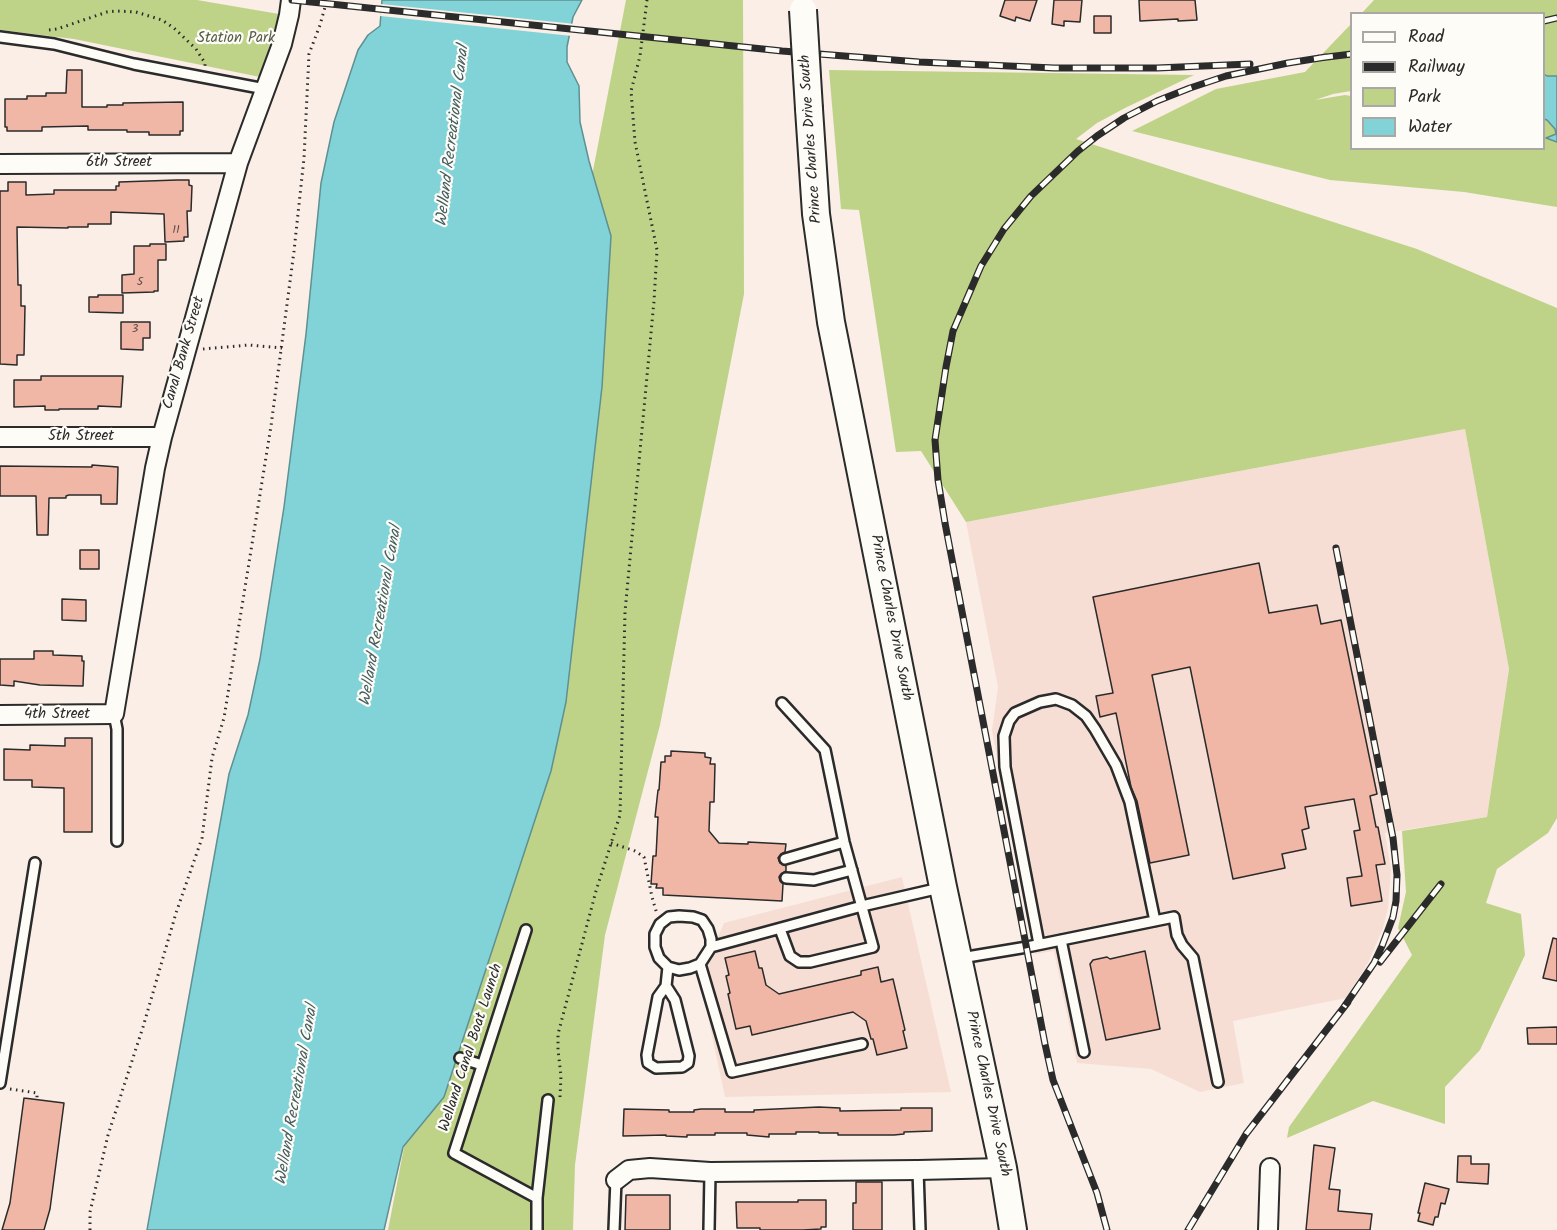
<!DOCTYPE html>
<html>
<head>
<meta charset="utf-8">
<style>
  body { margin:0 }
  #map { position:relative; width:1557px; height:1230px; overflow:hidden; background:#faeee7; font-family:Kalam,sans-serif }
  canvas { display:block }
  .legend { position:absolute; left:1350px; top:12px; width:195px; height:138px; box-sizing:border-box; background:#fdfcf7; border:2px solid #a9a8a5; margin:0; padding:8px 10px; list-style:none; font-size:18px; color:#2b2b2b }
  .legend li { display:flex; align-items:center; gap:12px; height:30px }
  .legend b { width:30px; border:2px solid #a9a8a5 }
</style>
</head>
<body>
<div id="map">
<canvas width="1557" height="1230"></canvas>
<ul class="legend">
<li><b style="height:8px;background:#fdfcf7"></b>Road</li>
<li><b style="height:8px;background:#2b2b2b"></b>Railway</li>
<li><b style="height:16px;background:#bed388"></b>Park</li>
<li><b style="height:16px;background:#81d3d7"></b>Water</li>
</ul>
</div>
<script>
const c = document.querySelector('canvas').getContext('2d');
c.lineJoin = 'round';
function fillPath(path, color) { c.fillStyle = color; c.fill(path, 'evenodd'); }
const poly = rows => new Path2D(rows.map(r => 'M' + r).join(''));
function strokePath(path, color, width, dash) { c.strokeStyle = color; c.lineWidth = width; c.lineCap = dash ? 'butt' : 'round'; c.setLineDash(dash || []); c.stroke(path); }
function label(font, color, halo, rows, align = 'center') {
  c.font = font + ' Kalam,sans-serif'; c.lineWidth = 4.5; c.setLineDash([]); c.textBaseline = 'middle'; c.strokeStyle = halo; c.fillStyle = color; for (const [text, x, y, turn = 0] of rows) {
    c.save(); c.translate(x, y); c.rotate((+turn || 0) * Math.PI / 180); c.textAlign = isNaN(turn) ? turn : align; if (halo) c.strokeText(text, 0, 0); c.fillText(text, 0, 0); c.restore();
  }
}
const built = poly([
  [1465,429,1509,669,1487,817,1385,833,1391,869,1388,908,1383,928,1368,963,1346,998,1233,1021,1244,1083,1200,1092,1151,1069,1077,1063,1054,951,1035,954,992,731,998,687,966,522],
  [902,877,951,1092,725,1097,700,979,724,923]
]);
const green = poly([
  [0,0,197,0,279,14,260,77,74,39,0,30],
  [626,0,743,0,744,294,660,725,605,935,575,1165,573,1230,388,1230],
  [1374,0,1557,0,1557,76,1547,76,1544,74,1544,14,1361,14],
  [1351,24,1351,91,1333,94,1315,100,1345,95,1351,96,1352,148,1544,148,1544,119,1547,120,1555,129,1556,135,1547,138,1557,142,1557,207,1464,192,1330,180,1132,131,1216,89,1305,72],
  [829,70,1194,75,1125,108,1097,123,1076,139,1417,249,1557,308,1557,818,1548,833,1497,869,1486,903,1521,914,1525,955,1480,1050,1445,1087,1445,1124,1373,1101,1287,1138,1289,1127,1412,955,1398,928,1406,892,1402,831,1487,817,1509,669,1465,429,966,522,921,451,896,452,859,210,841,209]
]);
const water = poly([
  [382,0,582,0,573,17,567,47,567,62,579,86,580,122,589,161,611,236,602,387,566,702,551,771,444,1097,403,1147,384,1230,147,1230,229,774,248,715,260,659,284,507,306,334,321,183,334,122,358,50,368,35,380,26,382,0],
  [1544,74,1547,76,1557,76,1557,142,1546,138,1556,134,1555,129,1547,120,1544,119,1544,74]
]);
const pier = poly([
  [381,4,575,24,572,36,380,16]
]);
const building = poly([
  [1005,0,1037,0,1030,21,1016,17,1015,21,1000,16,1005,0],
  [1054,0,1082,0,1080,22,1064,21,1064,26,1052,24,1054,0],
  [1139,0,1195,0,1197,20,1178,21,1178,19,1140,21,1139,0],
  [1094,16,1111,16,1111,33,1094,33,1094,16],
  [67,70,82,70,82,107,107,107,107,105,123,105,123,103,183,102,183,131,180,131,180,135,149,135,149,132,127,132,127,130,88,130,88,126,42,127,42,131,7,131,7,127,5,127,5,99,27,99,27,96,46,96,46,93,66,93,67,70],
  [177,180,189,180,189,185,192,186,191,211,187,211,188,237,184,237,184,241,165,242,164,214,111,212,111,224,88,224,88,227,68,227,68,228,17,227,18,285,21,285,21,306,25,306,24,355,17,355,17,365,0,364,0,191,8,191,8,182,26,182,26,195,54,194,54,190,116,190,116,186,119,186,119,182,177,180],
  [150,244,166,244,166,260,158,260,158,291,154,291,154,292,122,293,122,275,134,274,134,246,150,246,150,244],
  [98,295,123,295,123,313,89,312,89,297,98,297,98,295],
  [121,322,150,322,150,338,143,338,143,350,121,349,121,322],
  [41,376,123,376,121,407,98,406,98,409,59,409,59,410,45,410,45,406,14,407,14,380,41,380,41,376],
  [92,465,118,467,117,504,101,504,101,495,69,495,66,496,66,498,49,498,48,535,37,535,36,496,0,496,0,466,92,467,92,465],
  [80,550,99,550,99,569,80,569,80,550],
  [1259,563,1269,613,1317,605,1321,624,1341,620,1377,794,1370,796,1376,827,1378,827,1385,864,1376,865,1382,901,1351,906,1347,878,1362,876,1354,831,1360,830,1354,799,1305,807,1309,828,1302,830,1306,849,1282,854,1285,868,1233,879,1190,667,1152,675,1189,855,1150,863,1137,801,1131,787,1116,713,1100,717,1096,696,1113,693,1093,597,1259,563],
  [62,599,86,600,86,621,62,620,62,599],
  [34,651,53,651,53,655,82,656,82,661,84,661,83,686,40,685,14,681,14,686,0,685,0,659,34,659,34,651],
  [65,738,92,738,92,832,64,832,64,788,32,787,32,780,4,780,4,749,30,750,30,745,65,746,65,738],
  [671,751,705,753,705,757,711,758,710,764,715,764,714,802,710,802,709,831,719,843,748,844,748,842,786,844,785,852,781,854,778,858,780,863,786,866,786,871,781,874,779,877,780,881,783,884,782,901,663,895,663,888,656,888,657,884,651,884,653,856,656,856,658,817,655,817,658,790,659,790,661,762,665,762,665,756,671,756,671,751],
  [1553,938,1557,939,1557,981,1543,978,1553,938],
  [755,951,759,968,762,968,766,985,779,994,861,975,861,971,878,967,881,982,893,979,905,1030,903,1031,907,1048,877,1055,873,1039,871,1039,866,1021,853,1012,752,1035,750,1026,736,1029,728,994,730,993,726,976,729,975,725,958,755,951],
  [1145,951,1160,1029,1106,1040,1090,964,1093,960,1107,957,1110,959,1145,951],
  [1557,1027,1557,1044,1528,1044,1527,1028,1557,1027],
  [24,1098,64,1103,50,1209,44,1230,2,1230,10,1203,24,1098],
  [819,1107,840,1108,840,1111,901,1110,901,1108,932,1108,932,1131,904,1132,904,1134,894,1135,838,1135,838,1133,819,1133,819,1132,796,1132,796,1134,769,1134,769,1137,747,1135,747,1133,715,1133,715,1135,687,1135,687,1137,666,1136,666,1135,623,1136,624,1109,669,1110,669,1112,694,1112,694,1110,701,1109,725,1109,725,1112,754,1112,754,1110,819,1107],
  [1314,1145,1335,1148,1329,1189,1340,1190,1338,1211,1372,1214,1370,1230,1306,1230,1314,1145],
  [1458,1156,1471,1156,1471,1164,1489,1164,1488,1184,1457,1182,1458,1156],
  [856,1182,882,1182,882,1230,853,1230,853,1203,856,1203,856,1182],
  [1425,1183,1449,1189,1445,1204,1441,1203,1438,1217,1435,1217,1433,1225,1418,1221,1420,1213,1418,1213,1425,1183],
  [626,1195,670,1195,670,1230,625,1230,626,1195],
  [798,1200,826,1200,826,1227,821,1227,821,1229,803,1230,760,1230,760,1228,737,1228,736,1202,798,1202,798,1200]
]);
const path = poly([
  [49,30,57,29,107,12,117,11,136,12,162,20,174,28,196,49,205,63,205,67],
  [203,349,249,345,282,348],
  [611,843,635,851,644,857,652,897,657,914],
  [10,1089,37,1093,37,1099],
  [560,1097,561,1076,558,1050,558,1034,596,891,620,815,625,612,654,301,657,250,635,142,631,91,640,56,647,0],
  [90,1230,90,1212,108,1135,143,1027,176,913,202,838,212,758,224,718,271,426,294,251,304,158,309,54,320,25,327,0]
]);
const service = poly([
  [0,37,54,44,134,64,265,89],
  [114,714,117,729,117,841],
  [785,859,844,842],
  [786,878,814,880,852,870],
  [780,929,790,956,799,962,810,962,873,947,844,842,825,750,782,703],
  [526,930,454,1153,537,1198],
  [1061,940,1084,1052],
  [1039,944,1005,767,1004,736,1009,721,1015,713,1040,702,1056,699,1072,705,1086,716,1095,729,1116,765,1130,802,1155,921],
  [961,958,1027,947,1174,917,1177,935,1182,945,1193,958,1218,1082],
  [700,964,690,968,679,970,668,967,659,958,655,947,655,934,660,924,669,917,679,916,693,917,702,920,708,929,711,939,711,947],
  [666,986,675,1000,689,1056,688,1063,682,1067,656,1068,648,1063,647,1055,658,997,666,986,668,967],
  [862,1044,732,1072,700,964,711,947,862,906,940,888],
  [460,1058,482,1065],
  [0,1083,35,863],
  [918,1170,920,1230],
  [537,1230,537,1198,548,1100],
  [614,1230,616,1180],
  [709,1230,710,1172]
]);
const minor = poly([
  [0,164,238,163],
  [0,437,162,437],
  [0,715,114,714,155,468,162,437,238,163,282,44,289,15,291,0],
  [616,1180,629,1170,650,1168,710,1172,918,1170,1003,1168],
  [1268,1230,1270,1168]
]);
const secondary = poly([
  [809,109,816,214,831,322,943,887,1003,1168,1013,1230]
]);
const rail = poly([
  [292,0,782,51,919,62,1054,68,1157,68,1250,64],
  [1544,21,1557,18],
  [1319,58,1352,54],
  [1336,548,1393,838,1397,875,1396,901,1393,917,1382,946,1374,963,1344,1007],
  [1380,962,1441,884],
  [1107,1230,1097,1193,1053,1080,1045,1044,945,523,938,480,935,440,946,367,953,331,981,266,1004,229,1031,196,1078,151,1097,136,1124,118,1157,101,1190,88,1226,76,1288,63,1326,57],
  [1188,1230,1246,1134,1348,1002]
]);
const secondaryBridge = poly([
  [803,10,809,109]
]);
const numberNames = [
  ["11",176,231],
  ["5",140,283],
  ["3",135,330]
];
const parkNames = [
  ["Station Park",236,39]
];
const streetNames = [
  ["Prince Charles Drive South",812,139,-94],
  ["6th Street",119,163],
  ["Canal Bank Street",185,353,-74],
  ["5th Street",81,437],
  ["Prince Charles Drive South",890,618,79],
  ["4th Street",57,715],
  ["Welland Canal Boat Launch",472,1048,-72],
  ["Prince Charles Drive South",987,1094,78]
];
const waterNames = [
  ["Welland Recreational Canal",454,136,-83],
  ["Welland Recreational Canal",382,616,-80],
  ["Welland Recreational Canal",298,1095,-80]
];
fillPath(built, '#f7ded4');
fillPath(green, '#bed388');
fillPath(water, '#81d3d7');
strokePath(water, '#5f9092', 1.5);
fillPath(pier, '#faeee7');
fillPath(building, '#f0b7a7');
strokePath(building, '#2b2b2b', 1.5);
strokePath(service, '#2b2b2b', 14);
strokePath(minor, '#2b2b2b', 22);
strokePath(secondary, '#2b2b2b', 30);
strokePath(path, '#2b2b2b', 3, [1.5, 4.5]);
strokePath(service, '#fdfcf7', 9);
strokePath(minor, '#fdfcf7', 18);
strokePath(secondary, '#fdfcf7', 26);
strokePath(rail, '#2b2b2b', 7);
strokePath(rail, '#fdfcf7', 4.5, [14]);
strokePath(secondaryBridge, '#2b2b2b', 30, []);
strokePath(secondaryBridge, '#fdfcf7', 26);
label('12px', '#5c4e4a', null, numberNames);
label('15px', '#575d47', '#fdfcf7', parkNames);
label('15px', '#2b2b2b', '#fdfcf7', streetNames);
label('italic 16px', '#455d5f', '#fdfcf7', waterNames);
</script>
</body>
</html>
